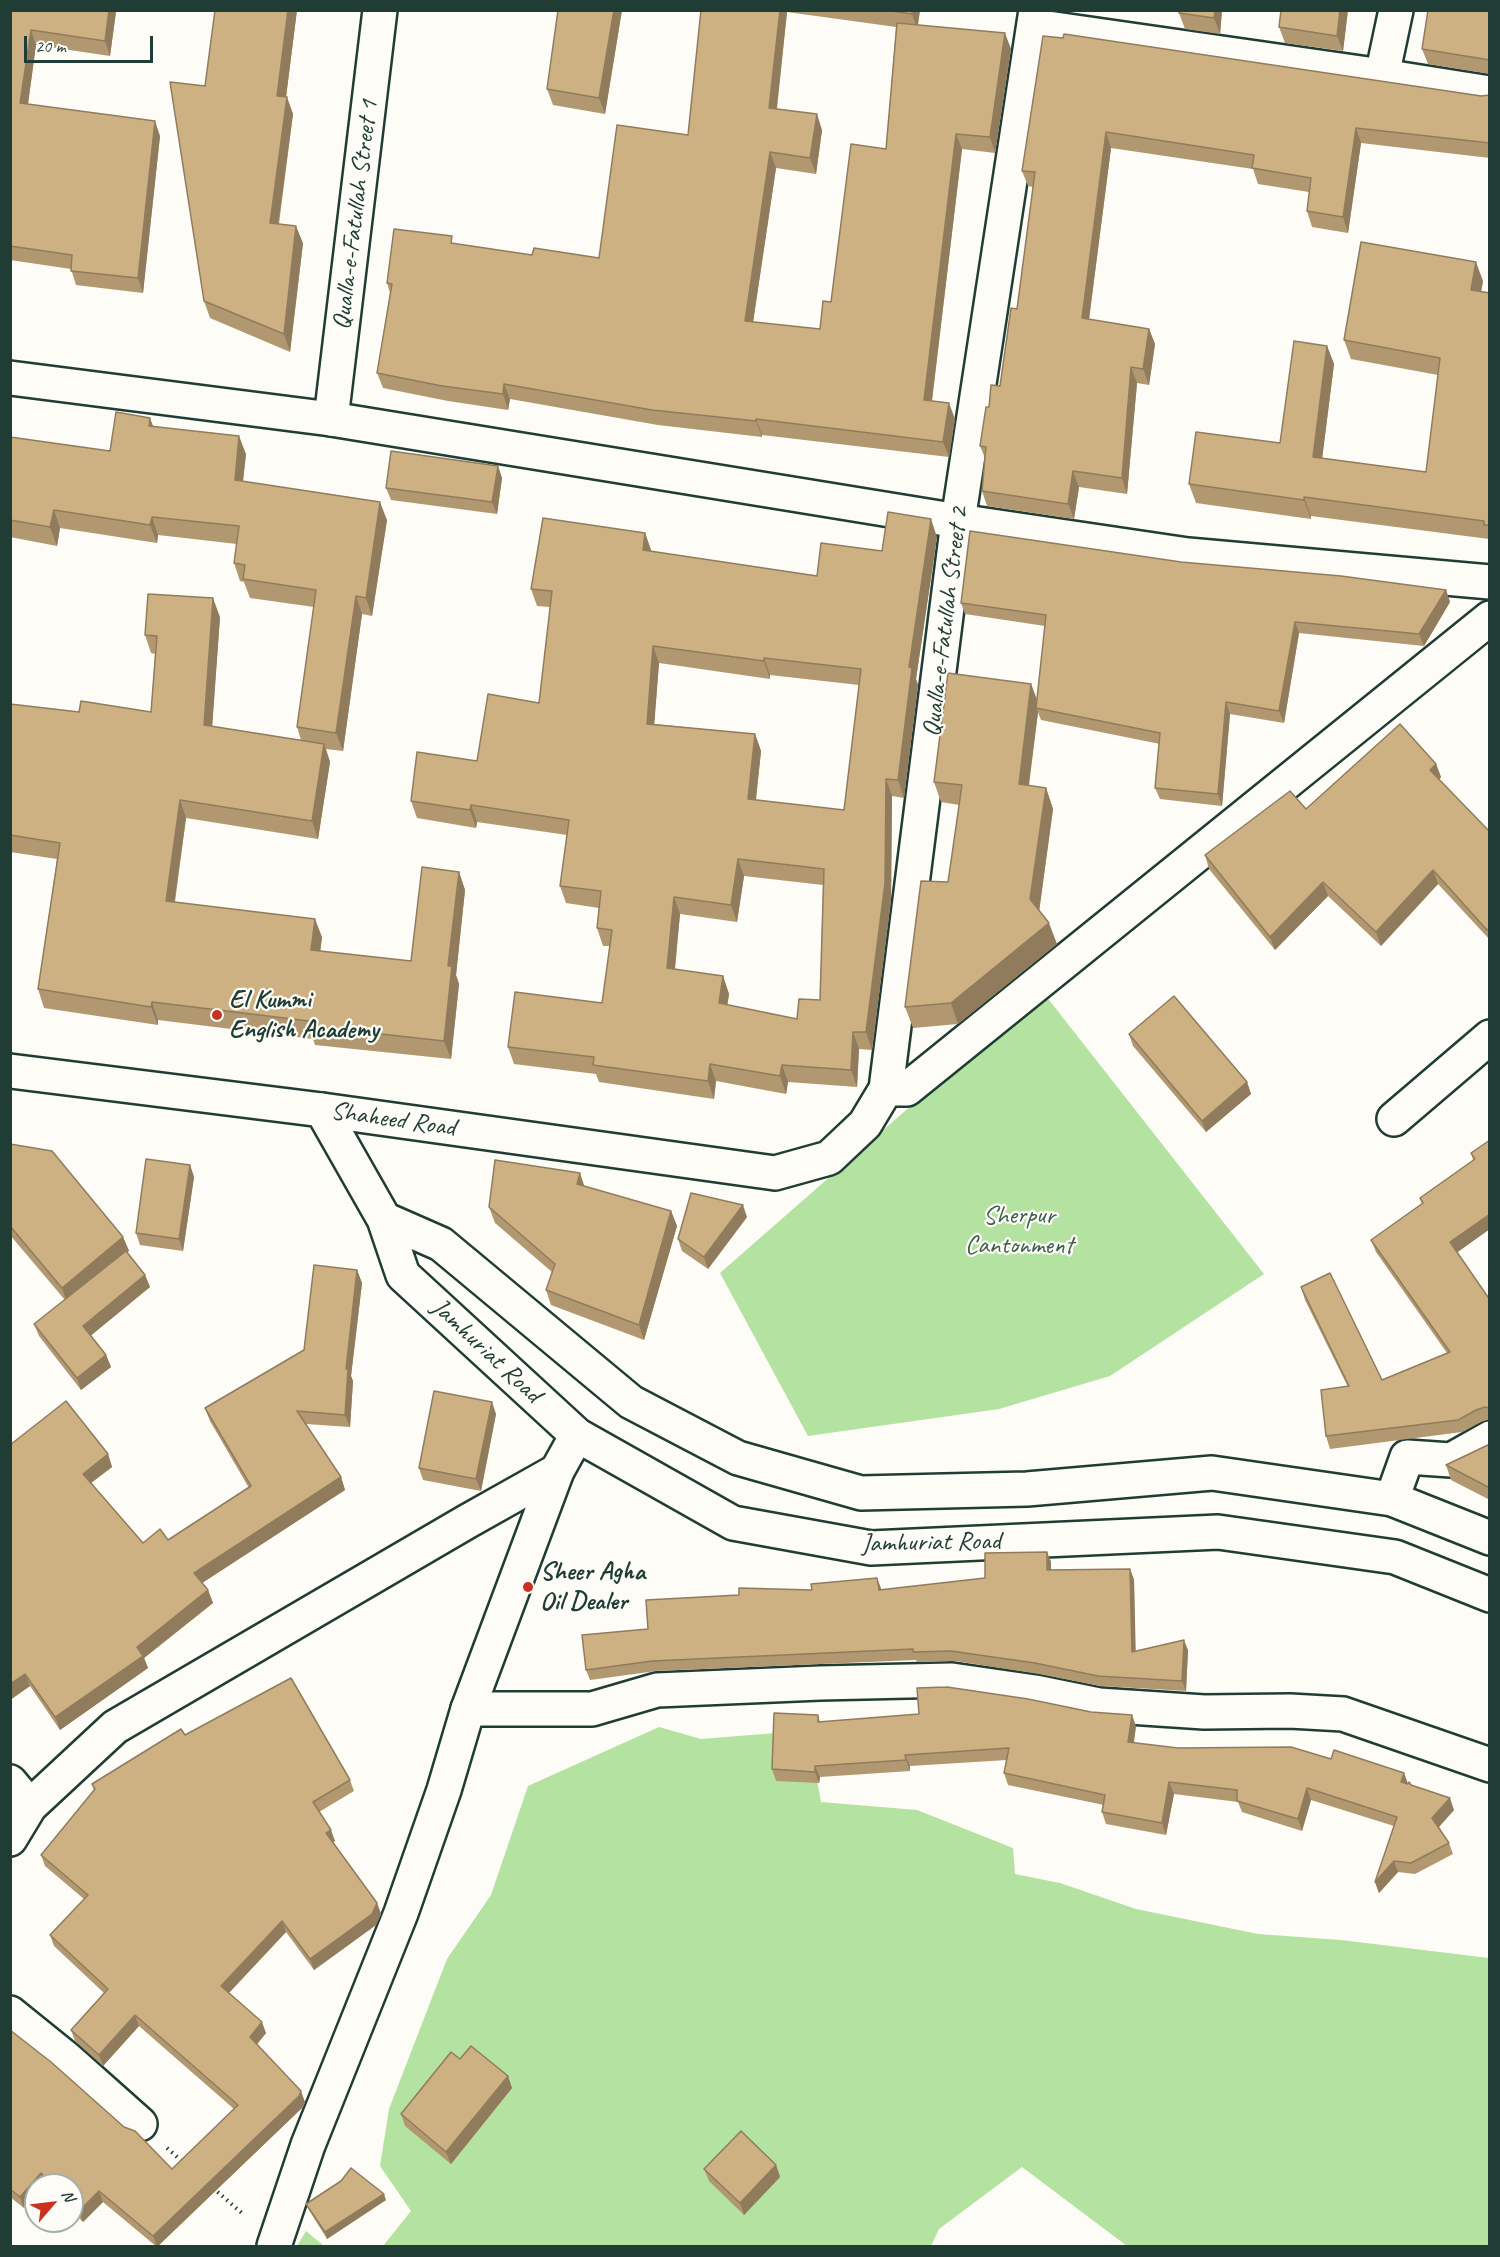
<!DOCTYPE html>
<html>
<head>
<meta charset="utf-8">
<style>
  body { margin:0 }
  #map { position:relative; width:1500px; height:2257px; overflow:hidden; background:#fdfcf7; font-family:Caveat,sans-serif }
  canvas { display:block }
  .frame { position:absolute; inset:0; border:12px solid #1f3d34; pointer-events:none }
  .north { position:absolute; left:24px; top:2173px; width:60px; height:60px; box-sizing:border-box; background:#fdfcf7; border:2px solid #a4b0a9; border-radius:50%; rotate:62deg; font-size:16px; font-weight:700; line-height:24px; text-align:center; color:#1f3d34 }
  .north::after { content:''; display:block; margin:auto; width:21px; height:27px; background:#c8321e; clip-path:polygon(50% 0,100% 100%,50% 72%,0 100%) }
  .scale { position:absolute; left:24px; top:36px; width:129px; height:27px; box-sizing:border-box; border:3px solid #1f3d34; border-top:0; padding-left:8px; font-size:18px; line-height:21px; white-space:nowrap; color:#1f3d34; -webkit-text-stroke:4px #fdfcf7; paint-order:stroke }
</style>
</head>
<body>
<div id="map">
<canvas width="1500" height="2257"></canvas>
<div class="frame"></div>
<div class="north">N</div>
<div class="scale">20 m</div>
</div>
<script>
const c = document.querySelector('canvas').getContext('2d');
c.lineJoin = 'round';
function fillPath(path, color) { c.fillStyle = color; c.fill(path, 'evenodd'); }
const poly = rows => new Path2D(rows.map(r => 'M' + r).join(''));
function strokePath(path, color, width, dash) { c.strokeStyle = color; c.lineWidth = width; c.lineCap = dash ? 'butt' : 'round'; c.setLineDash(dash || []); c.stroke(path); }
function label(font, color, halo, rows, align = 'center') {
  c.font = font + ' Caveat,sans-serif'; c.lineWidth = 4.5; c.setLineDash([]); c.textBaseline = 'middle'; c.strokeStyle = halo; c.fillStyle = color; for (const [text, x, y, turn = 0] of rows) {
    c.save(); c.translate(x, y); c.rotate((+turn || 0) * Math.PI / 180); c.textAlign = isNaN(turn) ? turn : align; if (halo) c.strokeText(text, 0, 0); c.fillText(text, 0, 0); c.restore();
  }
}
const green = poly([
  [1042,991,1264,1274,1110,1376,999,1409,808,1436,720,1273],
  [659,1727,701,1739,776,1733,809,1739,821,1802,917,1810,1013,1848,1015,1874,1060,1883,1136,1909,1258,1934,1341,1940,1489,1958,1489,2246,1127,2246,1022,2167,939,2229,931,2246,383,2246,411,2211,380,2166,389,2109,447,1959,491,1895,528,1786],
  [306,2231,324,2246,297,2246]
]);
const path = poly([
  [167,2148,184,2163],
  [213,2188,243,2214]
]);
const street = poly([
  [1034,26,1382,76,1396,10],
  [1382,76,1490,93],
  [331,419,380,10],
  [886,1089,907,1089,1490,618],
  [322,1110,775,1173,829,1158,865,1124,886,1089,958,521,1036,10],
  [1394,1119,1490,1037],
  [1392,1499,1407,1457,1451,1460,1490,1438],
  [468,1709,592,1709,657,1690,820,1683,952,1680,1035,1692,1099,1705,1204,1712,1290,1711,1343,1714,1490,1765],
  [10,1782,30,1806],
  [10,1839,30,1806,115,1727,468,1521,557,1471],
  [10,2013,67,2059,140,2124]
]);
const secondary = poly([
  [10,378,331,419,958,521,1188,555,1490,582],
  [10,1071,322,1110,384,1219,403,1275,577,1435,733,1523,871,1548,1218,1532,1395,1557,1490,1595],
  [384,1219,441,1244,631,1402,738,1458,861,1493,1027,1489,1212,1473,1392,1499,1490,1538],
  [274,2246,308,2145,401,1913,444,1790,468,1709,557,1471,577,1435]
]);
const wall = poly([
  [10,10,116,10,110,56,36,45,28,104,160,136,143,293,76,285,71,269,10,260],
  [297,10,286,97,293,114,279,224,303,243,290,352,210,318,204,301,205,86],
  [558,10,622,10,605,114,553,105,547,89],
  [701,10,920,10,918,25,1011,49,995,153,962,149,932,401,955,419,949,457,762,435,762,437,658,425,510,399,508,410,448,401,383,388,377,373,390,293,387,283,454,244,532,255,599,258,688,135],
  [787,12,896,27,886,149,831,302,820,329,753,322,776,168,816,174,822,130,777,109],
  [1222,10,1220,34,1185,29,1179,13],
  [1281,10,1348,10,1343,51,1285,43,1279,27],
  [1490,10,1490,74,1428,64,1422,49],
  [1043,36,1481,96,1490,95,1490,158,1361,143,1348,233,1312,227,1307,211,1309,192,1258,184,1253,169,1111,148,1089,320,1149,329,1155,344,1149,385,1137,383,1127,494,1079,487,1074,519,987,506,982,491,985,458,980,446,989,407,1000,386,1017,309,1033,187,1028,186,1022,171],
  [1483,281,1481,291,1490,293,1490,541,1489,539,1311,516,1311,519,1196,503,1189,484,1280,443,1327,346,1334,364,1322,458,1426,472,1438,375,1351,359,1344,340],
  [154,427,246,454,243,481,387,520,372,616,362,614,343,751,326,749,330,762,318,839,186,818,175,902,322,937,320,951,411,961,459,872,465,890,456,975,459,984,451,1059,315,1045,313,1039,158,1020,158,1025,44,1008,38,989,57,859,10,852,10,704,79,712,151,712,155,654,151,653,145,635,220,617,212,726,301,740,297,727,314,607,250,598,244,582,240,581,234,563,237,544,158,535,157,543,60,528,57,546,10,537,10,437,110,451],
  [498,466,502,478,497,514,391,500,386,488],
  [645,533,651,550,651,552,817,576,882,551,937,537,916,679,918,685,904,798,892,796,891,900,872,1050,859,1049,857,1087,788,1082,786,1094,716,1081,714,1099,599,1082,596,1074,514,1064,508,1047,602,1003,610,946,603,946,597,928,599,908,566,903,560,886,567,835,477,822,476,828,417,818,411,801,477,761,539,703,550,607,537,606,531,589],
  [659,663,770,679,770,675,859,685,844,810,756,800,761,751,755,734,654,724],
  [744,876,823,885,820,1000,797,1019,727,1005,729,994,723,976,675,970,680,914,737,922],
  [1446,590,1450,602,1424,646,1299,633,1284,723,1230,714,1222,806,1160,799,1155,788,1160,744,1041,720,1038,712,1029,786,1046,788,1053,809,1039,910,1057,944,958,1024,913,1028,905,1007,948,882,959,805,941,802,934,782,1031,684,1037,700,1045,626,965,614,961,603],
  [1436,764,1441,777,1439,780,1490,832,1490,940,1438,884,1381,946,1328,896,1275,950,1209,869,1205,855,1306,809],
  [1129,1034,1247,1082,1251,1094,1206,1132,1133,1046],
  [1490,1140,1457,1253,1490,1300,1490,1419,1481,1422,1462,1432,1330,1449,1326,1436,1348,1387,1305,1300,1301,1287,1382,1380,1447,1353,1376,1252,1371,1240,1422,1204,1420,1198,1473,1160,1471,1153],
  [10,1144,123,1237,129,1251,127,1252,145,1275,150,1287,91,1335,106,1355,111,1367,81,1390,39,1336,34,1324,65,1300,10,1235],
  [190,1165,194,1177,183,1251,140,1245,136,1233],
  [585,1186,671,1211,677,1226,644,1340,551,1305,546,1290,552,1272,495,1223,489,1207],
  [747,1217,708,1269,682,1251,678,1239],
  [357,1270,362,1283,351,1376,353,1381,350,1427,306,1424,341,1477,345,1490,202,1583,208,1590,213,1603,144,1658,148,1668,60,1730,30,1686,10,1700,10,1445,108,1454,112,1467,91,1483,143,1543,168,1540,249,1488,210,1421,205,1408,304,1350],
  [496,1414,481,1491,423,1480,419,1468],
  [1490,1444,1490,1500,1451,1480,1446,1465],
  [1047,1552,1051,1562,1051,1570,1130,1569,1134,1580,1135,1651,1188,1650,1186,1691,1101,1686,1039,1674,955,1661,917,1662,916,1660,656,1671,590,1680,586,1670,648,1629,812,1590,881,1590,985,1578],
  [818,1715,820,1722,1136,1726,1134,1743,1178,1748,1331,1759,1404,1773,1408,1784,1454,1810,1439,1827,1449,1843,1453,1854,1415,1874,1398,1872,1379,1893,1375,1882,1394,1826,1311,1800,1302,1831,1242,1812,1238,1802,1174,1794,1166,1835,1106,1824,1102,1812,1104,1805,1008,1785,1004,1773,1007,1760,910,1766,910,1771,820,1777,819,1783,776,1781,772,1769],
  [185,1735,350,1780,354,1791,319,1812,335,1841,333,1842,377,1903,381,1914,376,1925,314,1970,286,1932,229,1993,266,2033,257,2044,305,2102,303,2107,157,2247,103,2202,83,2222,72,2211,72,2185,47,2185,45,2184,24,2208,10,2197,10,2030,172,2169,234,2109,139,2026,103,2066,75,2041,71,2030,104,1993,54,1946,50,1935,84,1899,45,1866,41,1855,94,1790,92,1784],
  [460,2059,508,2076,512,2088,451,2164,405,2126,401,2114],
  [776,2165,780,2177,744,2215,709,2181,704,2169],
  [386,2200,327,2239,309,2210,306,2204]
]);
const shadedWall = poly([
  [109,10,116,10,116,12,110,56,105,41],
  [288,10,297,10,284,113,277,96],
  [614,10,622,10,605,114,599,98],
  [780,10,787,10,787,12,775,123,769,108],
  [912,10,920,10,917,30,912,14],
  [1215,10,1222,10,1220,34,1214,18],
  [1340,10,1348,10,1343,51,1337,36],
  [31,30,36,45,26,118,20,103],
  [1005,33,1011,49,995,153,990,137],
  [287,97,293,114,276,240,270,223],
  [817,114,822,130,816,174,810,158],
  [155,121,160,136,143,293,138,278],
  [1356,128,1361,143,1348,233,1343,217],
  [1106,132,1111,148,1087,334,1082,318],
  [956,134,962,149,930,416,924,400],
  [770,152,776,168,751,336,745,321],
  [296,226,303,243,290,352,284,334],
  [1476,262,1483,281,1478,309,1471,290],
  [1149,329,1155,344,1149,385,1143,369],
  [1327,346,1334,364,1320,476,1313,457],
  [1131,367,1137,383,1127,494,1122,478],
  [504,384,510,399,508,410,503,394],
  [949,403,955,419,949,457,943,442],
  [150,418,157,436,149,426],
  [756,419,762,435,762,437,756,421],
  [239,436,246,454,241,498,235,480],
  [498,466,502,478,497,514,492,502],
  [1073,471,1079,487,1074,519,1068,504],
  [1304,497,1311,516,1311,519,1304,500],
  [380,502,387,520,372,616,366,598],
  [54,510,60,528,57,546,50,527],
  [152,517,158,535,157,543,150,525],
  [931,519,937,537,916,679,918,685,904,798,898,780,909,667],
  [645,533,651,550,649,568,643,550],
  [1446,590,1450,602,1424,646,1419,634],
  [356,596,362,614,343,751,336,733],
  [213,598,220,617,211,743,204,725],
  [1295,622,1299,633,1284,723,1279,711],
  [653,646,659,663,653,741,647,724],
  [764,658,770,675,770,679,764,661],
  [1031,684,1039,705,1036,708,1038,712,1026,805,1019,784],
  [1226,702,1230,714,1222,806,1218,794],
  [755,734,761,751,754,816,748,799],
  [324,744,330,762,318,839,312,821],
  [1436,764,1441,777,1434,783,1430,770],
  [886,779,892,796,891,900,872,1050,866,1032],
  [1046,788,1053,809,1038,920,1030,899],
  [180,800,186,818,172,919,166,901],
  [471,805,477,822,476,828,470,810],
  [738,859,744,876,737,922,731,905],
  [1433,870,1438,884,1381,946,1376,932],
  [459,872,465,890,456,975,459,984,451,1059,444,1041,448,966],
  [1323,882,1328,896,1275,950,1270,937],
  [674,897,680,914,673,986,667,968],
  [315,919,322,937,318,969,311,950],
  [1049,923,1057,944,958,1024,951,1003],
  [723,976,729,994,725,1021,719,1003],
  [152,1002,158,1020,158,1025,151,1007],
  [853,1032,859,1049,857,1087,851,1070],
  [710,1064,716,1081,714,1099,708,1081],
  [782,1065,788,1082,786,1094,780,1076],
  [1247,1082,1251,1094,1206,1132,1202,1121],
  [190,1165,194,1177,183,1251,179,1239],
  [580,1173,585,1188,577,1184],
  [743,1205,747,1217,708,1269,704,1257],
  [671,1211,677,1226,644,1340,639,1325],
  [1490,1214,1490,1229,1455,1254,1450,1242],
  [123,1237,129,1251,67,1303,62,1288],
  [357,1270,362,1283,351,1376,353,1381,350,1427,345,1415,346,1369],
  [145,1275,150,1287,88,1338,83,1326],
  [106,1355,111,1367,81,1390,77,1378],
  [492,1402,496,1414,481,1491,476,1479],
  [108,1454,112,1467,87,1486,83,1474],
  [341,1477,345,1490,199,1585,194,1573],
  [1047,1552,1051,1562,1051,1581,1047,1570],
  [1130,1569,1134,1580,1136,1662,1132,1652],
  [877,1578,881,1588,882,1600,879,1590],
  [208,1590,213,1603,144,1658,148,1668,60,1730,55,1717,137,1647],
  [1184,1640,1188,1650,1186,1691,1182,1681],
  [25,1674,30,1686,10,1700,10,1684],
  [1132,1715,1136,1726,1132,1753,1128,1742],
  [905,1755,910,1766,910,1771,906,1760],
  [815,1766,820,1777,819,1783,815,1772],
  [1404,1773,1408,1784,1401,1782],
  [1169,1782,1174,1794,1166,1835,1162,1823],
  [1307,1788,1311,1800,1302,1831,1298,1819],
  [1450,1798,1454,1810,1437,1829,1432,1818],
  [331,1830,335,1841,330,1844,326,1833],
  [1394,1861,1398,1872,1379,1893,1375,1882],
  [377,1903,381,1914,376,1925,314,1970,310,1959],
  [282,1921,286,1932,225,1997,221,1986],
  [135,2015,139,2026,103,2066,99,2055],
  [262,2022,266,2033,254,2048,250,2037],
  [508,2076,512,2088,451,2164,446,2152],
  [301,2091,305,2102,303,2107,157,2247,153,2236],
  [776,2165,780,2177,744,2215,740,2203],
  [41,2173,45,2184,44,2185,36,2185,36,2194,24,2208,20,2197],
  [99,2191,103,2202,83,2222,79,2211],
  [384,2194,386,2200,327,2239,325,2232]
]);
const building = poly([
  [10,10,109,10,105,41,31,30,20,103,155,121,138,278,71,271,72,255,10,246,10,10],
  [215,10,288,10,277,96,287,97,270,223,296,226,284,334,204,301,170,82,205,86,215,10],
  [558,10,614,10,599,98,547,89,558,10],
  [701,10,780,10,769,108,817,114,810,158,770,152,745,321,820,329,823,301,831,302,851,144,886,149,897,23,1005,33,990,137,956,134,924,400,949,403,943,442,756,419,756,421,652,410,504,384,503,394,442,386,377,373,392,284,387,283,394,229,452,236,451,243,532,255,534,248,599,258,617,125,688,135,701,10],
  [884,10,912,10,912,14,884,10],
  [1179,10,1215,10,1214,18,1179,13,1179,10],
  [1281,10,1340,10,1337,36,1279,27,1281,10],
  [1428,10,1490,10,1490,60,1422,49,1428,10],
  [1064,34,1481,96,1490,95,1490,143,1356,128,1343,217,1307,211,1311,178,1252,168,1254,155,1106,132,1082,318,1149,329,1143,369,1131,367,1122,478,1073,471,1068,504,982,491,986,447,980,446,986,407,989,407,991,385,1000,386,1011,308,1017,309,1035,172,1022,171,1043,36,1063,38,1064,34],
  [1361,242,1476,262,1471,290,1490,293,1490,525,1484,525,1484,521,1304,497,1304,500,1189,484,1196,432,1280,443,1294,341,1327,346,1313,457,1426,472,1440,358,1344,340,1361,242],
  [116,412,150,418,149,426,239,436,235,480,380,502,366,598,356,596,336,733,297,727,316,590,243,579,245,565,234,563,239,526,152,517,150,525,54,510,50,527,10,520,10,437,110,451,116,412],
  [391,451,498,466,492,502,386,488,391,451],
  [888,512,931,519,909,667,912,668,898,780,886,779,885,883,866,1032,853,1032,851,1070,782,1065,780,1076,710,1064,708,1081,593,1065,594,1057,508,1047,515,992,602,1003,612,930,597,928,601,891,560,886,569,820,471,805,470,810,411,801,417,752,477,761,488,694,539,703,552,591,531,589,543,518,645,533,643,550,817,576,821,543,882,551,888,512],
  [653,646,764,661,764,658,861,669,844,810,748,799,755,734,647,724,653,646],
  [738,859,824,869,820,1000,799,999,797,1019,719,1003,723,976,667,968,674,897,731,905,738,859],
  [970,531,1181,562,1341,576,1446,590,1419,634,1295,622,1279,711,1226,702,1218,794,1155,788,1160,733,1036,708,1046,615,961,603,970,531],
  [148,594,213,598,204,725,324,744,312,821,180,800,166,901,315,919,311,950,411,961,422,867,459,872,448,966,452,966,444,1041,309,1026,309,1021,152,1002,151,1007,38,989,60,843,10,835,10,704,79,712,81,701,151,712,157,636,145,635,148,594],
  [948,673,1031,684,1019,784,1046,788,1030,899,1049,923,951,1003,905,1007,921,881,948,882,962,785,934,782,948,673],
  [1400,724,1436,764,1430,770,1490,832,1490,928,1487,930,1433,870,1376,932,1323,882,1270,937,1205,855,1290,791,1306,809,1400,724],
  [1174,996,1247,1082,1202,1121,1129,1034,1174,996],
  [1490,1140,1490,1214,1450,1242,1490,1300,1490,1408,1485,1407,1476,1410,1458,1420,1326,1436,1321,1390,1349,1386,1301,1287,1330,1273,1382,1380,1450,1352,1371,1240,1423,1203,1420,1198,1475,1159,1471,1153,1490,1140],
  [10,1144,52,1151,123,1237,62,1288,10,1226,10,1144],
  [146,1159,190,1165,179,1239,136,1233,146,1159],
  [495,1160,580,1173,577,1184,671,1211,639,1325,546,1290,555,1264,489,1207,495,1160],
  [691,1193,743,1205,704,1257,678,1239,691,1193],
  [126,1251,145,1275,83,1326,106,1355,77,1378,34,1324,126,1251],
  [314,1265,357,1270,346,1369,348,1369,345,1415,297,1411,341,1477,194,1573,208,1590,137,1647,143,1656,55,1717,25,1674,10,1684,10,1445,66,1401,108,1454,83,1474,143,1543,160,1529,168,1540,251,1486,205,1408,304,1350,314,1265],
  [434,1391,492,1402,476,1479,419,1468,434,1391],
  [1490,1444,1490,1488,1446,1465,1490,1444],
  [1047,1552,1047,1570,1130,1569,1132,1652,1184,1640,1182,1681,1098,1676,1035,1663,951,1651,913,1652,913,1649,652,1661,586,1670,582,1635,648,1629,646,1600,739,1595,739,1588,812,1590,811,1584,877,1578,879,1590,985,1578,985,1553,1047,1552],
  [291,1678,350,1780,313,1802,331,1830,326,1833,377,1903,372,1914,310,1959,282,1921,221,1986,262,2022,250,2037,301,2091,299,2096,153,2236,99,2191,79,2211,72,2204,72,2185,53,2185,41,2173,20,2197,10,2189,10,2030,51,2062,124,2127,135,2131,172,2169,238,2105,135,2015,99,2055,71,2030,108,1989,50,1935,88,1895,41,1855,95,1789,92,1784,181,1729,185,1735,291,1678],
  [947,1687,1028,1699,1091,1712,1132,1715,1128,1742,1178,1748,1291,1747,1331,1759,1334,1750,1404,1773,1401,1782,1408,1784,1409,1782,1411,1785,1450,1798,1432,1818,1449,1843,1411,1863,1394,1861,1375,1882,1397,1817,1307,1788,1298,1819,1237,1801,1237,1790,1169,1782,1162,1823,1102,1812,1105,1795,1004,1773,1009,1748,905,1755,906,1760,815,1766,815,1772,772,1769,774,1713,818,1715,818,1722,919,1714,917,1688,947,1687],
  [471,2046,508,2076,446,2152,401,2114,451,2052,460,2059,471,2046],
  [741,2131,776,2165,740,2203,704,2169,741,2131],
  [351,2168,384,2194,325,2232,306,2204,341,2181,351,2168]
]);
const markers = [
  [217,1015,6,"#c8321e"],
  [528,1587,6,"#c8321e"]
];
const streetNames = [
  ["Qualla-e-Fatullah Street 1",356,215,-83],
  ["Qualla-e-Fatullah Street 2",946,622,-83],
  ["Shaheed Road",393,1120,8],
  ["Jamhuriat Road",486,1351,43],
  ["Jamhuriat Road",931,1543,-1]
];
const poiNames = [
  ["El Kummi",229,1000],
  ["English Academy",229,1030],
  ["Sheer Agha",540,1572],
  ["Oil Dealer",540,1602]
];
const parkNames = [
  ["Sherpur",1019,1216],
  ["Cantonment",1019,1246]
];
fillPath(green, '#b4e2a0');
strokePath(street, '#1f3d34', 38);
strokePath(secondary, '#1f3d34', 38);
strokePath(path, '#1f3d34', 4, [1.5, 4.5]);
strokePath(street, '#fdfcf7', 33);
strokePath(secondary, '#fdfcf7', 33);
fillPath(wall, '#b19871');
fillPath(shadedWall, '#907c5c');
fillPath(building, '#ceb183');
strokePath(building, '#907c5c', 1.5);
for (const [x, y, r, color] of markers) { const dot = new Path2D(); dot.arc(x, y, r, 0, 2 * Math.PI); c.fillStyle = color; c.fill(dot); strokePath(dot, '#fdfcf7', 2); }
label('26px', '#1f3d34', '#fdfcf7', streetNames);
label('bold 26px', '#1f3d34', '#fdfcf7', poiNames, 'left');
label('26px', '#3d5e4a', '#fdfcf7', parkNames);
</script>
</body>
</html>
